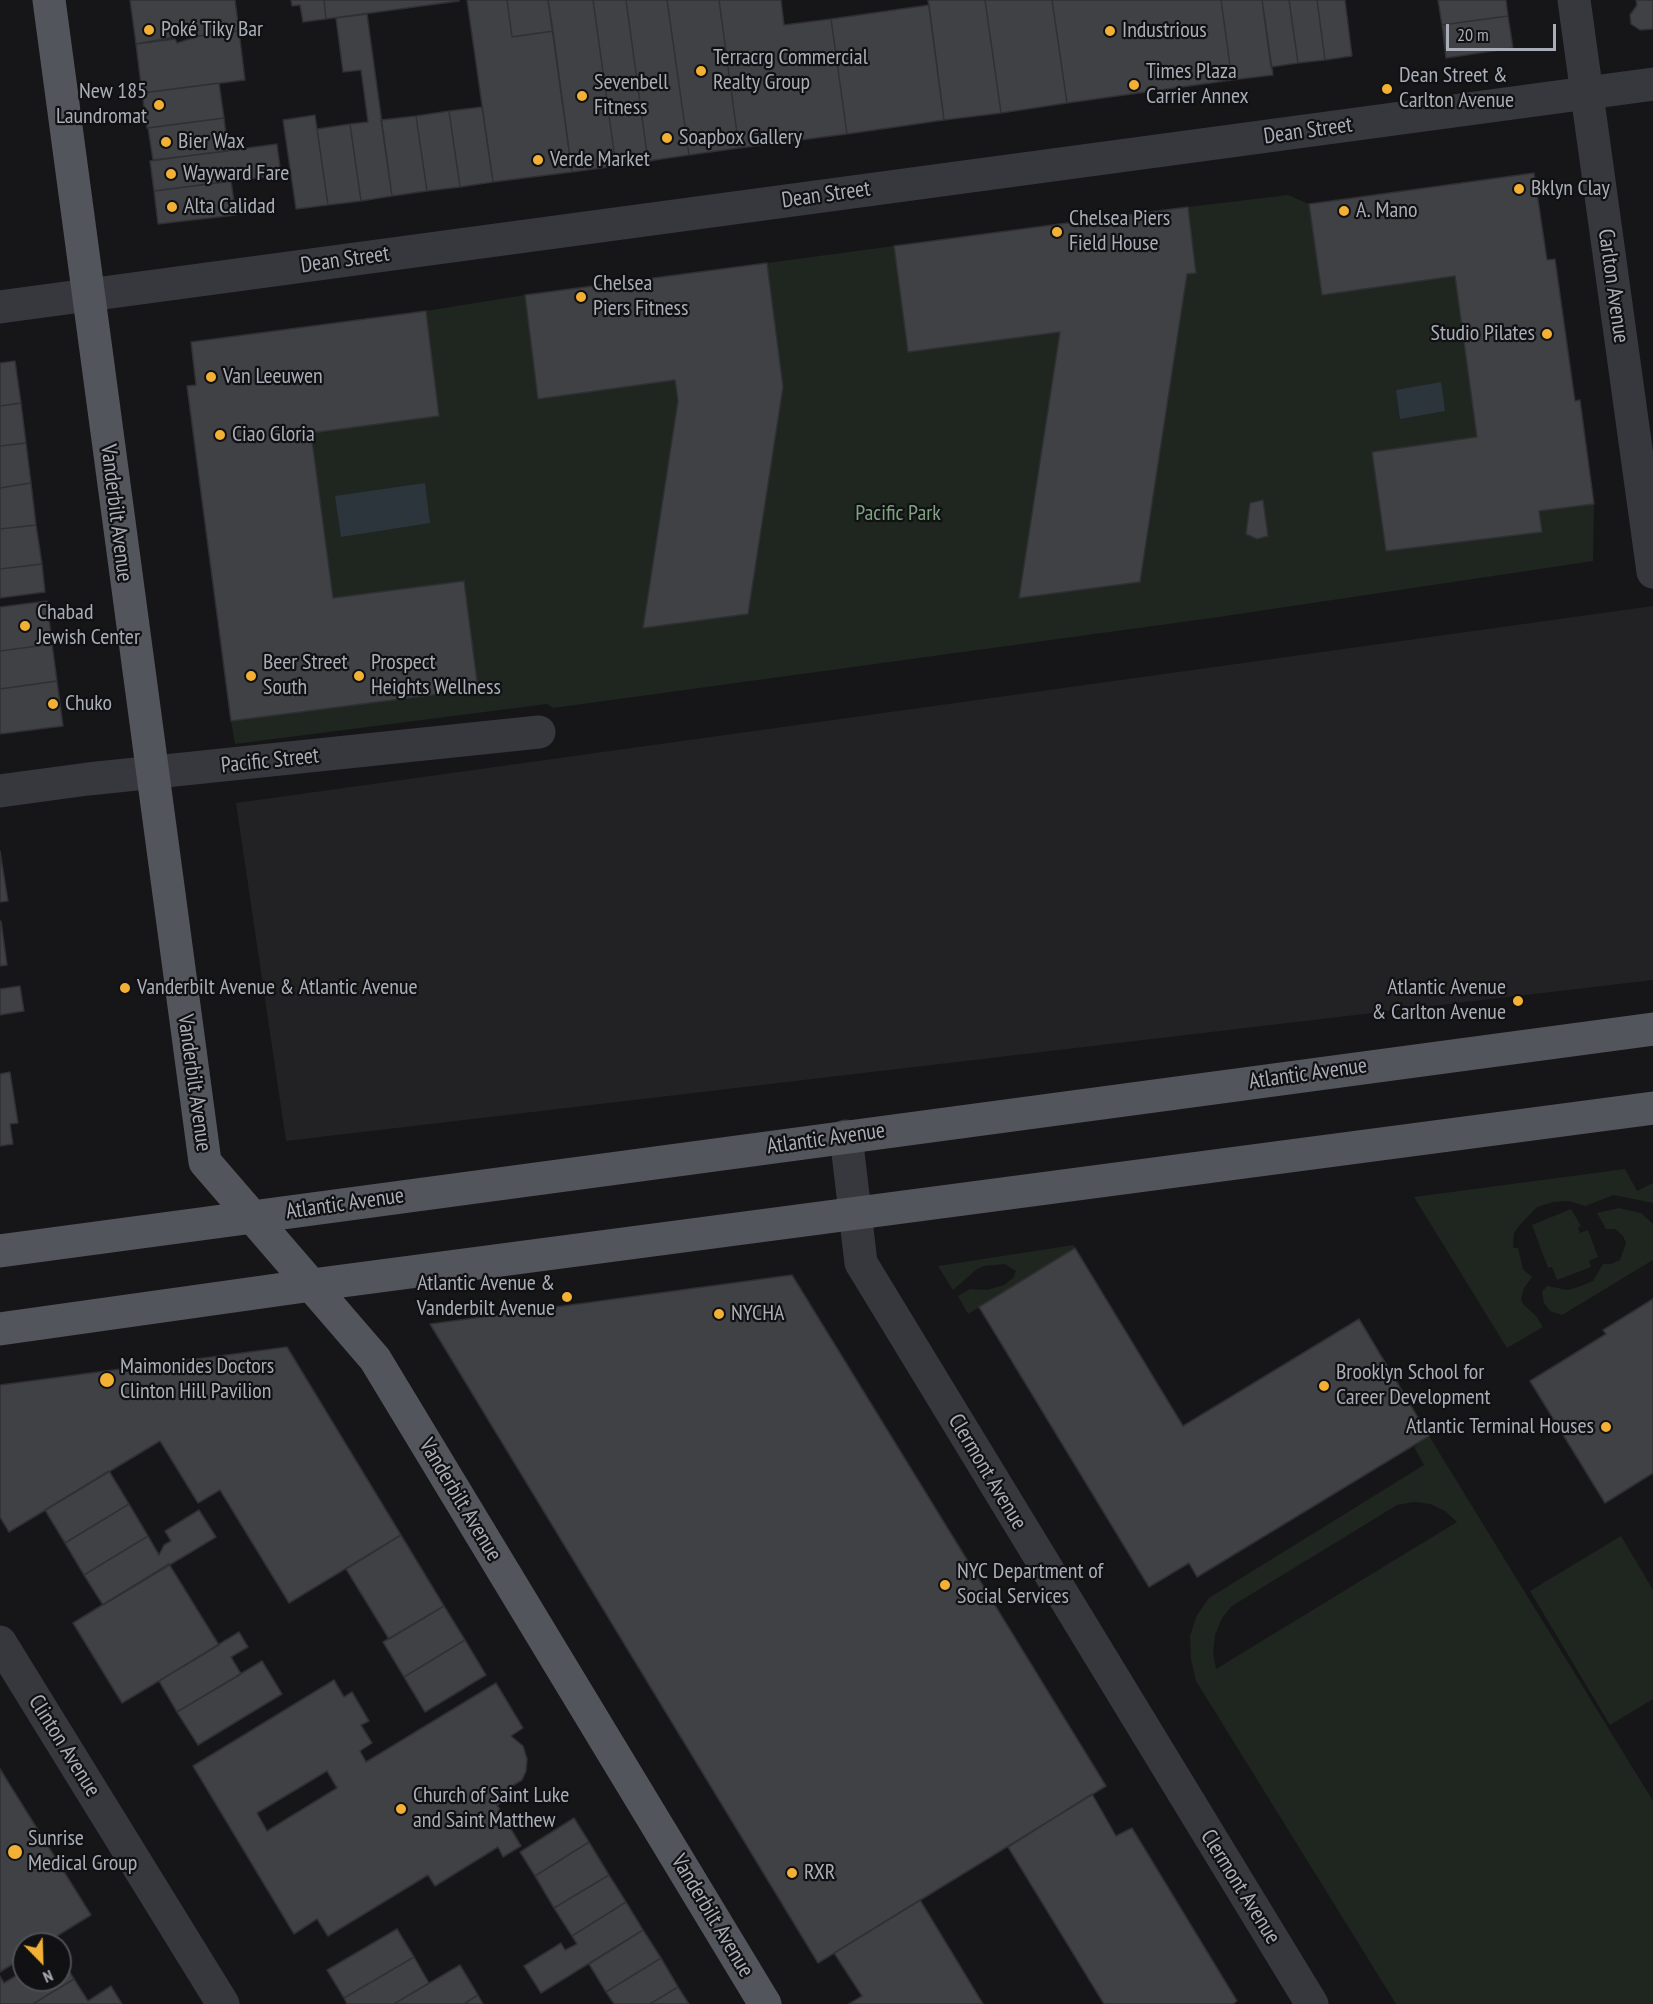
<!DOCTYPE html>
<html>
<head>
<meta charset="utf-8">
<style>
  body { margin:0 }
  #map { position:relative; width:1653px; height:2004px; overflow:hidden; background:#161618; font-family:"PT Sans Narrow",sans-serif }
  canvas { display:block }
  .north { position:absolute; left:12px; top:1932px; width:60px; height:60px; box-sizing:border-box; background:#111113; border:2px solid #4d4f55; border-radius:50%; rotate:157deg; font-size:16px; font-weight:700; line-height:24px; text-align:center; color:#a8adb8 }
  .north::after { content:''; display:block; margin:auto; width:21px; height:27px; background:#f2b134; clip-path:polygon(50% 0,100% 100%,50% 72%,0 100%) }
  .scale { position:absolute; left:1446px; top:24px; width:110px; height:27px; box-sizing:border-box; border:3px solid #a8adb8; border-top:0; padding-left:8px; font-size:18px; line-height:21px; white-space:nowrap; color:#a8adb8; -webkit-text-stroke:4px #111113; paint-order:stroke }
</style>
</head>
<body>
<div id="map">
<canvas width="1653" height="2004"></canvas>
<div class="north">N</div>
<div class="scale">20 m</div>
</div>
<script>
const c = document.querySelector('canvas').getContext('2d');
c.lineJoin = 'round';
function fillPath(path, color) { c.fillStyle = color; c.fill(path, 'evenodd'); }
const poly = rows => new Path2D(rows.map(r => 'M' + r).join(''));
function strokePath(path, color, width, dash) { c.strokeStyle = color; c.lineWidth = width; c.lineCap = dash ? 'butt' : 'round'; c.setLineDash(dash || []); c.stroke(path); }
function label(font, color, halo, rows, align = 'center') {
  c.font = font + ' "PT Sans Narrow",sans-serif'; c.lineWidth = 4.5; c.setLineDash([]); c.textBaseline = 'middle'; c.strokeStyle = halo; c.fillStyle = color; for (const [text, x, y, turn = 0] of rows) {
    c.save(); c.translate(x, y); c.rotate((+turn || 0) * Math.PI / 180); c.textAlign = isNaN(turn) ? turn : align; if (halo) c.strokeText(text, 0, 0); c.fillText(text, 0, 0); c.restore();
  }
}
const built = poly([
  [1653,606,1653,980,286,1141,236,803]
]);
const green = poly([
  [1288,195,1309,204,1323,295,1455,276,1477,437,1372,452,1386,551,1542,532,1539,511,1594,504,1593,561,1219,617,553,708,547,704,235,744,231,721,478,688,333,598,311,433,426,311,525,295,539,399,675,380,678,401,643,627,748,614,783,387,767,263,894,246,909,352,1060,332,1019,598,1140,582,1187,274,1196,272,1188,207],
  [1625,1169,1637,1191,1653,1183,1653,1203,1614,1195,1585,1206,1569,1201,1553,1202,1537,1207,1519,1226,1514,1233,1513,1248,1518,1248,1523,1269,1532,1277,1524,1288,1521,1299,1523,1304,1536,1316,1543,1327,1507,1348,1414,1197],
  [1619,1208,1641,1213,1653,1224,1653,1260,1562,1315,1550,1311,1544,1303,1542,1292,1547,1286,1568,1290,1581,1286,1593,1281,1603,1264,1611,1264,1620,1260,1626,1243,1623,1236,1615,1229,1606,1229,1597,1213],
  [1571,1209,1581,1226,1578,1228,1580,1233,1588,1230,1598,1257,1589,1261,1591,1267,1557,1280,1552,1267,1548,1268,1532,1225],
  [1074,1245,1075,1248,968,1314,958,1296,970,1289,987,1290,1004,1285,1013,1278,1016,1271,1005,1264,984,1266,977,1269,953,1290,938,1266],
  [1429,1436,1653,1801,1653,2004,1396,2004,1196,1681,1191,1659,1190,1636,1197,1615,1209,1598,1424,1465,1414,1447],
  [1414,1502,1430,1504,1445,1511,1457,1522,1216,1669,1213,1653,1215,1635,1222,1618,1232,1606,1397,1505],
  [1621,1536,1653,1590,1653,1699,1610,1725,1530,1591]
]);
const water = poly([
  [1441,382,1445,411,1400,419,1396,390],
  [425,483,430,523,341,537,335,496]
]);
const building = poly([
  [130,0,235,0,239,31,199,36,191,34,136,44,130,0],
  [291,0,324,0,326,19,303,22,300,5,292,6,291,0],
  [324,0,459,0,459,1,326,19,324,0],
  [467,0,507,0,512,37,553,31,572,172,493,182,467,0],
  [507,0,548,0,553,31,512,37,507,0],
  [548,0,593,0,616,166,572,172,548,0],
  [593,0,626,0,648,161,616,166,593,0],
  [626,0,667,0,689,155,648,161,626,0],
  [667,0,719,0,739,148,689,155,667,0],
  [719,0,781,0,784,25,831,19,847,134,739,148,719,0],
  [928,0,985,0,1001,113,944,120,928,0],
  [985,0,1052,0,1067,103,1001,113,985,0],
  [1052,0,1221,0,1232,80,1067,103,1052,0],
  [1221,0,1262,0,1273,75,1232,80,1221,0],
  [1262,0,1289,0,1298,63,1271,67,1262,0],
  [1289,0,1317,0,1325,60,1298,63,1289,0],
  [1317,0,1345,0,1352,56,1325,60,1317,0],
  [1438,0,1506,0,1508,16,1442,25,1438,0],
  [1636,0,1653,0,1653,29,1640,30,1631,24,1630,15,1637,5,1636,0],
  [929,5,944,120,847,134,831,19,929,5],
  [367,14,392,196,361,201,350,124,368,122,361,70,343,72,336,18,367,14],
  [1508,16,1513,48,1446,58,1442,25,1508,16],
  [239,31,245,80,142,93,136,44,175,39,177,43,199,36,239,31],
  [219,83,224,118,147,128,142,93,219,83],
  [482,107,493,182,460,187,449,111,482,107],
  [449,111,460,187,427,191,416,116,449,111],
  [315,115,328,205,296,209,283,120,315,115],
  [416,116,427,191,392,196,381,120,416,116],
  [224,118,228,151,153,160,148,128,224,118],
  [350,124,361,201,328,205,317,129,350,124],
  [277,144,281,175,154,191,150,161,277,144],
  [1534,173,1547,260,1555,259,1575,401,1580,400,1594,504,1539,511,1542,532,1386,551,1372,452,1477,437,1455,276,1322,295,1309,204,1534,173],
  [231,181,236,215,158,224,154,191,231,181],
  [1188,207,1196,273,1187,274,1140,582,1019,598,1060,332,908,352,894,246,1188,207],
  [767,263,783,387,748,614,643,628,678,401,675,380,538,399,525,295,767,263],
  [426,311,439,416,311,433,333,598,464,581,478,689,231,721,187,386,196,385,191,342,426,311],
  [15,361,21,403,0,406,0,363,15,361],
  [21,403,26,443,0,446,0,406,21,403],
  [26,443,31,483,0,488,0,446,26,443],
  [31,483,36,525,0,529,0,488,31,483],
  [1263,500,1268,536,1257,539,1246,534,1250,503,1263,500],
  [36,525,42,564,0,569,0,529,36,525],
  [42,564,45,592,0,598,0,569,42,564],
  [47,601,52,644,0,651,0,607,47,601],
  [52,644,57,681,0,689,0,651,52,644],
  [57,681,63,726,0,734,0,689,57,681],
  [0,851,8,901,0,902,0,851],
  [1,921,7,965,0,966,0,922,1,921],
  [20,986,24,1011,0,1015,0,989,20,986],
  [10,1072,18,1123,10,1124,13,1144,0,1146,0,1074,10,1072],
  [1075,1248,1183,1426,1359,1319,1429,1436,1197,1577,1189,1563,1149,1587,979,1307,1075,1248],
  [792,1275,1106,1786,818,1963,430,1324,792,1275],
  [1653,1299,1653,1473,1605,1503,1530,1381,1606,1334,1603,1330,1653,1299],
  [287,1347,401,1535,289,1603,220,1490,198,1503,160,1441,9,1532,0,1517,0,1385,287,1347],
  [109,1471,129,1504,65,1543,45,1510,109,1471],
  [129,1504,148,1536,84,1575,65,1543,129,1504],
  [199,1510,216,1537,103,1605,84,1575,148,1536,159,1555,164,1545,171,1541,165,1531,199,1510],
  [401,1535,444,1606,389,1639,346,1569,401,1535],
  [169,1564,219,1645,122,1703,73,1623,169,1564],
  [444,1606,465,1640,404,1677,383,1642,444,1606],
  [239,1632,248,1647,231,1657,241,1674,177,1712,159,1681,239,1632],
  [465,1640,486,1675,425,1712,404,1677,465,1640],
  [262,1661,282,1694,198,1745,177,1712,262,1661],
  [334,1680,344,1697,352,1692,369,1721,361,1725,372,1743,360,1751,366,1762,496,1683,523,1728,511,1736,523,1746,527,1759,526,1771,522,1780,502,1792,506,1800,497,1805,521,1846,503,1857,498,1847,435,1886,428,1875,328,1936,317,1919,294,1934,193,1766,334,1680],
  [327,1771,337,1788,267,1831,257,1813,327,1771],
  [0,1769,91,1915,44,1944,24,1944,24,1957,0,1972,0,1769],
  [1092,1794,1116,1836,1132,1828,1237,2001,1233,2004,1104,2004,1008,1847,1092,1794],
  [574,1818,589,1842,535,1876,520,1852,574,1818],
  [589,1842,609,1875,554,1908,535,1876,589,1842],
  [609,1875,626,1902,572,1936,554,1908,609,1875],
  [920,1900,983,2004,849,2004,862,1996,834,1953,920,1900],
  [626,1902,643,1930,541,1993,524,1966,561,1943,565,1950,577,1944,572,1936,626,1902],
  [397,1929,414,1957,344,1998,327,1970,397,1929],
  [643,1930,661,1958,606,1992,589,1964,643,1930],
  [60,1956,74,1979,33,2004,0,2004,0,1976,4,1983,24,1971,24,1980,60,1980,60,1956],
  [414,1957,429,1983,394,2004,347,2004,344,1998,414,1957],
  [661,1958,678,1987,650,2004,614,2004,606,1992,661,1958],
  [460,1965,478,1995,464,2004,394,2004,460,1965],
  [74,1979,88,2001,111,1986,122,2004,33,2004,74,1979],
  [678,1987,689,2004,650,2004,678,1987],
  [478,1995,483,2004,464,2004,478,1995]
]);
const minor = poly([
  [1574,0,1653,572],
  [0,307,1653,84],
  [0,791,88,779,539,732],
  [846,1136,861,1263,1312,2004],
  [0,1642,223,2004]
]);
const major = poly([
  [49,0,205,1162,375,1359,765,2004],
  [0,1251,1653,1029],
  [0,1329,312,1285,1653,1108]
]);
const markers = [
  [149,30,6,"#f2b134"],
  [1110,31,6,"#f2b134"],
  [701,71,6,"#f2b134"],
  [1134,85,6,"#f2b134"],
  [1387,89,6,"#f2b134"],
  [582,96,6,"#f2b134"],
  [159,105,6,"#f2b134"],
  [667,138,6,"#f2b134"],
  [166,142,6,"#f2b134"],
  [538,160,6,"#f2b134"],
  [171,174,6,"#f2b134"],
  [1519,189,6,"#f2b134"],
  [172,207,6,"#f2b134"],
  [1344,211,6,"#f2b134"],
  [1057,232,6,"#f2b134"],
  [581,297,6,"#f2b134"],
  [1547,334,6,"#f2b134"],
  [211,377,6,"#f2b134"],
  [220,435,6,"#f2b134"],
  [25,626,6,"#f2b134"],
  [251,676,6,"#f2b134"],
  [359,676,6,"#f2b134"],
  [53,704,6,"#f2b134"],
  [125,988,6,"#f2b134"],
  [1518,1001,6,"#f2b134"],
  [567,1297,6,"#f2b134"],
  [719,1314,6,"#f2b134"],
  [107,1380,8,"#f2b134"],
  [1324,1386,6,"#f2b134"],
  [1606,1427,6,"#f2b134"],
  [945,1585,6,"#f2b134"],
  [401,1809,6,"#f2b134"],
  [15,1852,8,"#f2b134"],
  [792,1873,6,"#f2b134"]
];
const poiNames = [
  ["Poké Tiky Bar",161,30],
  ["Industrious",1122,31],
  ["Terracrg Commercial",713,58],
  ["Realty Group",713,83],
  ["Times Plaza",1146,72],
  ["Carrier Annex",1146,97],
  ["Dean Street &",1399,76],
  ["Carlton Avenue",1399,101],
  ["Sevenbell",594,83],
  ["Fitness",594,108],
  ["New 185",147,92,"right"],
  ["Laundromat",147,117,"right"],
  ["Soapbox Gallery",679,138],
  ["Bier Wax",178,142],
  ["Verde Market",550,160],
  ["Wayward Fare",183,174],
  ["Bklyn Clay",1531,189],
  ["Alta Calidad",184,207],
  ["A. Mano",1356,211],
  ["Chelsea Piers",1069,219],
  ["Field House",1069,244],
  ["Chelsea",593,284],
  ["Piers Fitness",593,309],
  ["Studio Pilates",1535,334,"right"],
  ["Van Leeuwen",223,377],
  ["Ciao Gloria",232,435],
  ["Chabad",37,613],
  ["Jewish Center",37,638],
  ["Beer Street",263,663],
  ["South",263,688],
  ["Prospect",371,663],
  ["Heights Wellness",371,688],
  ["Chuko",65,704],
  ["Vanderbilt Avenue & Atlantic Avenue",137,988],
  ["Atlantic Avenue",1506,988,"right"],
  ["& Carlton Avenue",1506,1013,"right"],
  ["Atlantic Avenue &",555,1284,"right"],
  ["Vanderbilt Avenue",555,1309,"right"],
  ["NYCHA",731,1314],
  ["Maimonides Doctors",120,1367],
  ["Clinton Hill Pavilion",120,1392],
  ["Brooklyn School for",1336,1373],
  ["Career Development",1336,1398],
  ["Atlantic Terminal Houses",1594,1427,"right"],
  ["NYC Department of",957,1572],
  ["Social Services",957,1597],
  ["Church of Saint Luke",413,1796],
  ["and Saint Matthew",413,1821],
  ["Sunrise",28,1839],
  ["Medical Group",28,1864],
  ["RXR",804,1873]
];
const streetNames = [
  ["Dean Street",1308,131,-8],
  ["Dean Street",826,195,-8],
  ["Dean Street",345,260,-8],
  ["Carlton Avenue",1613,286,82],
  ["Vanderbilt Avenue",116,513,83],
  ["Pacific Street",270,761,-6],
  ["Atlantic Avenue",1308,1074,-8],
  ["Vanderbilt Avenue",194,1083,82],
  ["Atlantic Avenue",826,1139,-8],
  ["Atlantic Avenue",345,1204,-8],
  ["Clermont Avenue",987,1472,59],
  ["Vanderbilt Avenue",460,1500,59],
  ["Clinton Avenue",64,1746,58],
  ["Clermont Avenue",1240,1887,58],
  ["Vanderbilt Avenue",712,1916,59]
];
const parkNames = [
  ["Pacific Park",898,514]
];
fillPath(built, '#222225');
fillPath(green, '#1e261f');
fillPath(water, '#2c353c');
fillPath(building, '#404145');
strokePath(building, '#303034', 1.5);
strokePath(minor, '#37383d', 33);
strokePath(major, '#53555c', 33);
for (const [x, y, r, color] of markers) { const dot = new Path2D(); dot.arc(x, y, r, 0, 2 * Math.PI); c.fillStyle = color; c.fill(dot); strokePath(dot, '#111113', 2); }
label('22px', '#a8adb8', '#111113', poiNames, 'left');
label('22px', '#a8adb8', '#111113', streetNames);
label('22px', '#7fa381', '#111113', parkNames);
</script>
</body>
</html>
